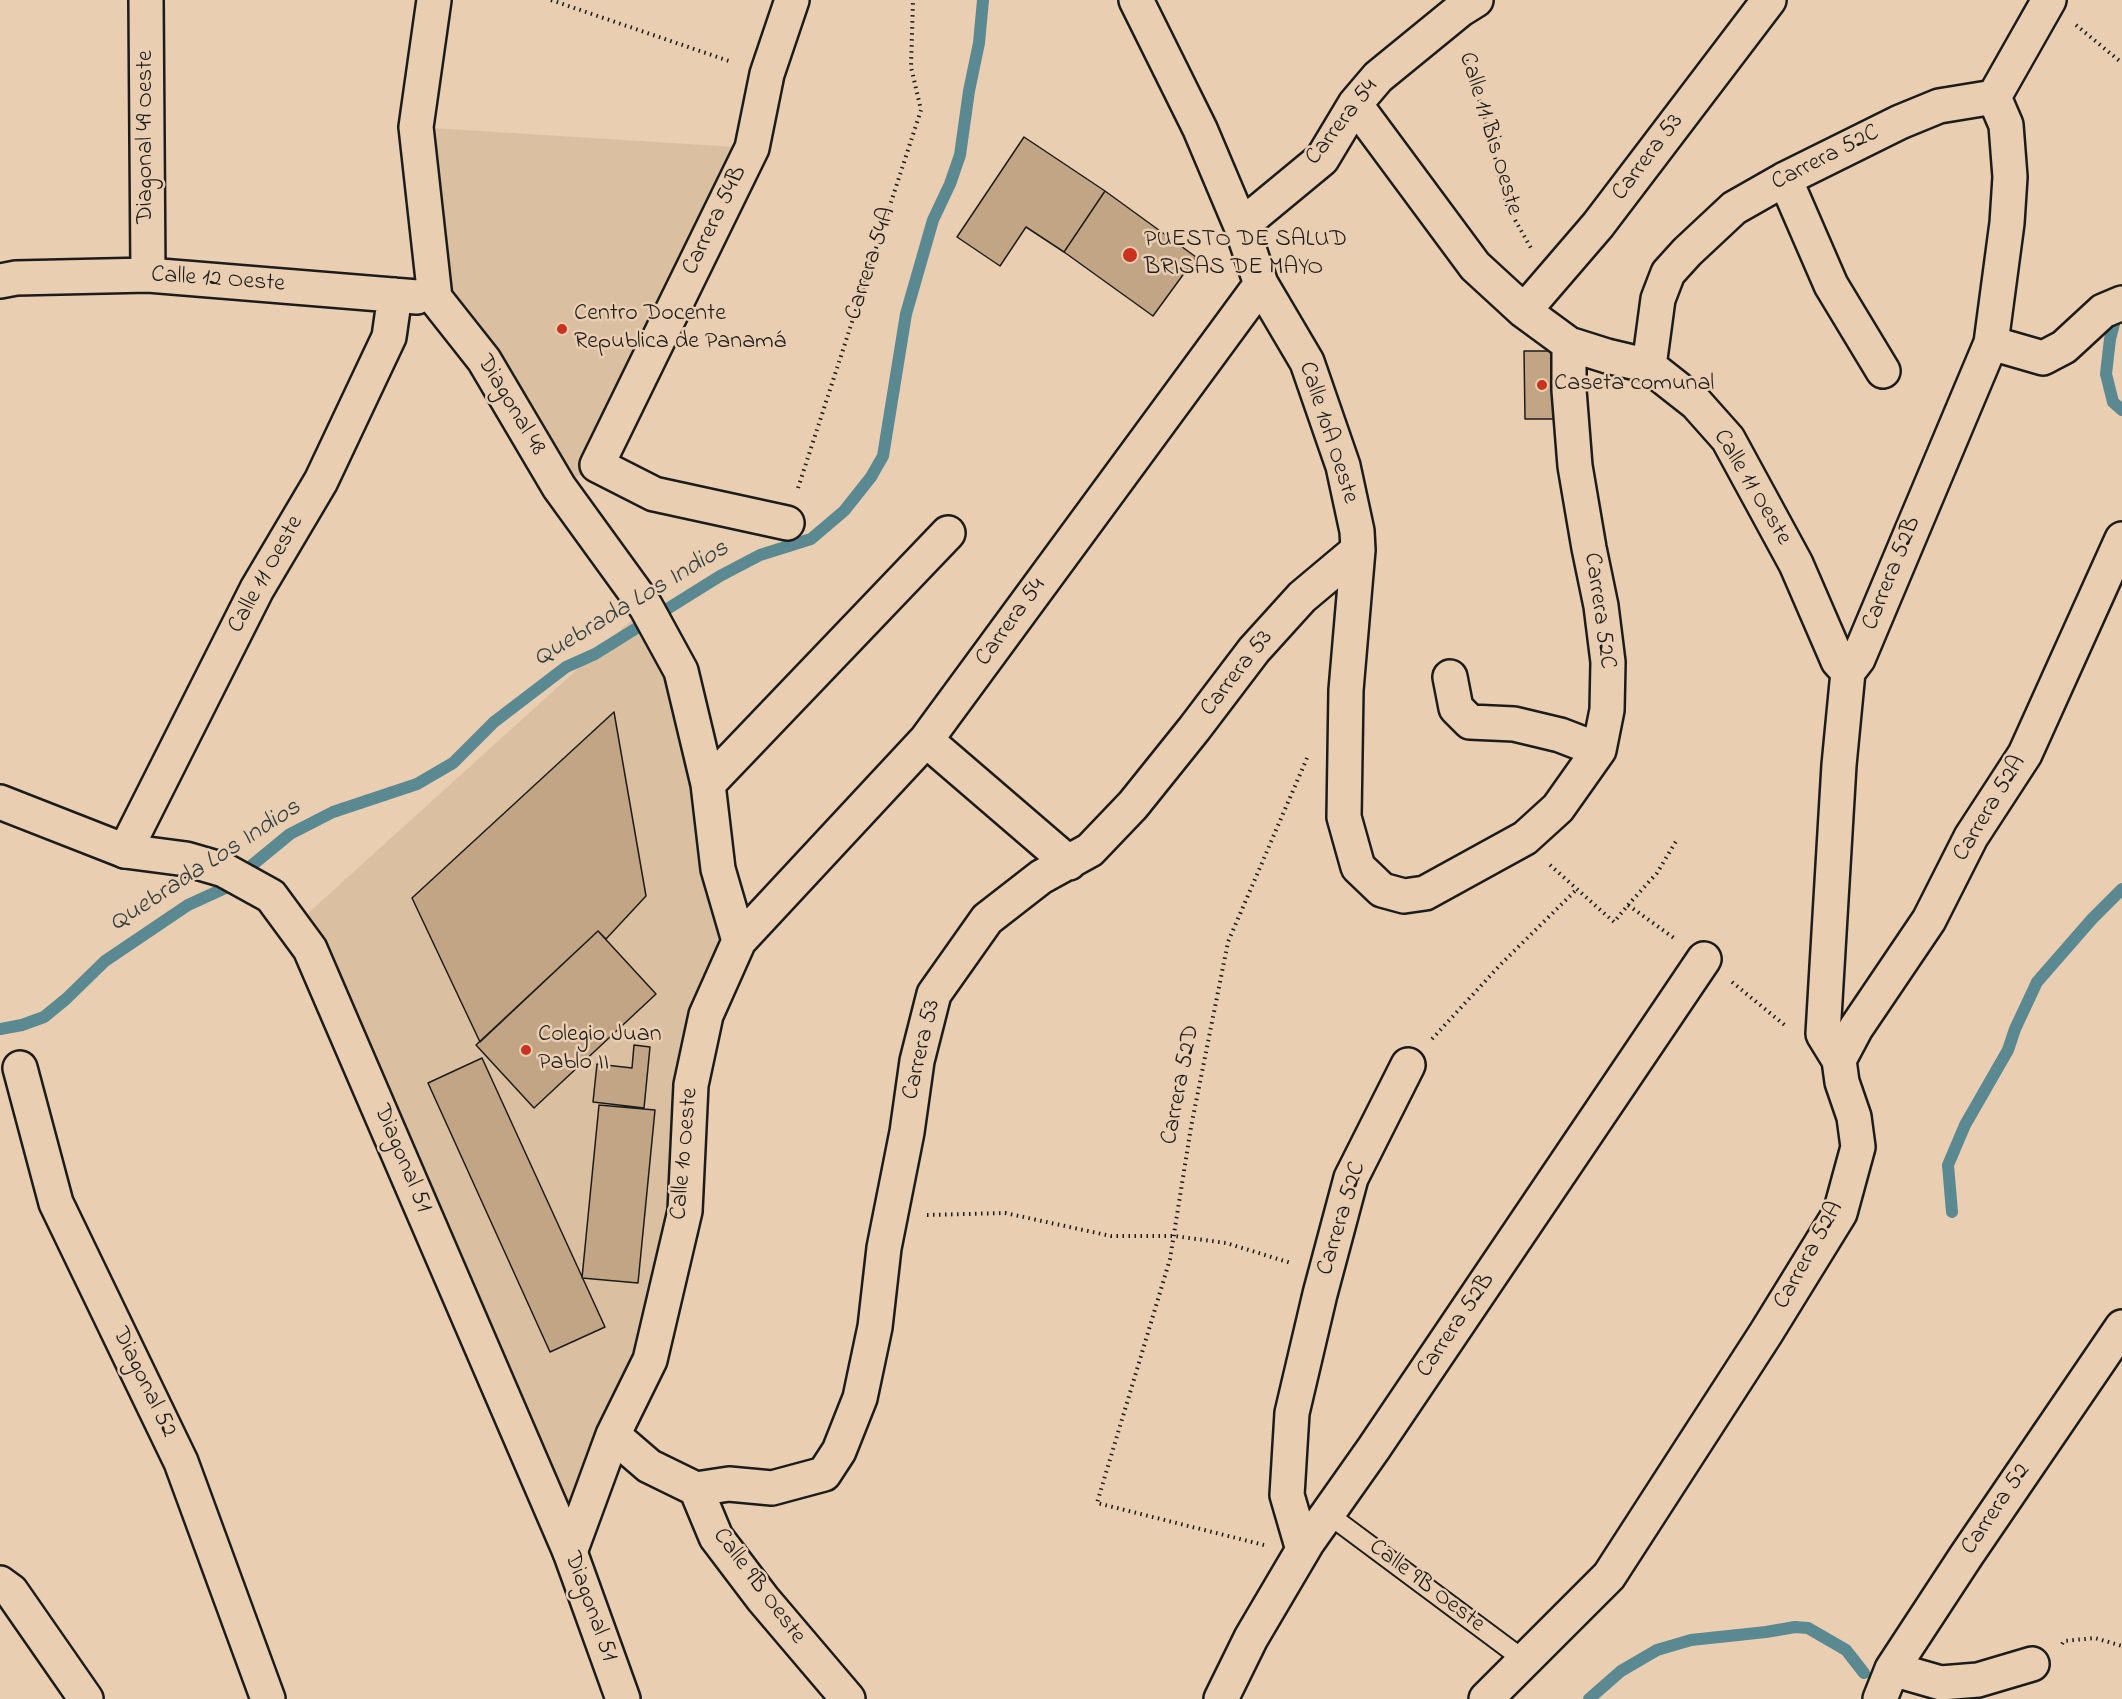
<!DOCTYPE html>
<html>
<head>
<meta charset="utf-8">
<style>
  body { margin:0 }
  canvas { display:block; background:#eaceb1 }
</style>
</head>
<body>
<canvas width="2122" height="1699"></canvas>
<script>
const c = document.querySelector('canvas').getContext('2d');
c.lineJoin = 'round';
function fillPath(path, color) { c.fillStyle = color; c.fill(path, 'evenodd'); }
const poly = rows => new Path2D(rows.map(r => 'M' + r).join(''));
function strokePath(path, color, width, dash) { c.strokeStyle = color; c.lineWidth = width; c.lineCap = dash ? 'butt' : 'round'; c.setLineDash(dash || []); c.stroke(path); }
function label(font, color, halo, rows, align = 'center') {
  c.font = font + ' "Indie Flower",sans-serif'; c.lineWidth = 5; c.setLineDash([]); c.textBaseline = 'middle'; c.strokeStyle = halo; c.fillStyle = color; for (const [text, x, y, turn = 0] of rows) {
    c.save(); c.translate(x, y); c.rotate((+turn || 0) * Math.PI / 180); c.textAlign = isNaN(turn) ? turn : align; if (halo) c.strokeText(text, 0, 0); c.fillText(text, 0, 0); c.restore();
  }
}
const built = poly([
  [416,127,752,148,597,465,559,487,435,298],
  [646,607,739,941,706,1015,685,1211,570,1552,294,926]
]);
const stream = poly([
  [2118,309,2110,339,2106,374,2113,402,2122,410],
  [0,1029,22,1025,44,1017,66,999,105,961,188,905,223,889,290,834,333,812,417,784,453,763,494,722,566,667,595,654,720,576,760,555,811,539,844,511,871,477,883,456,906,314,933,220,950,184,960,155,969,91,979,43,983,0],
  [1952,1212,1948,1165,1965,1125,2008,1050,2015,1029,2037,982,2092,919,2122,889],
  [1589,1699,1621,1671,1657,1650,1691,1640,1766,1632,1795,1627,1808,1628,1846,1650,1864,1673]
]);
const building = poly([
  [1024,137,1105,191,1064,252,1026,227,1000,266,957,237,1024,137],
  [1105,191,1196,257,1153,316,1064,252,1105,191],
  [1524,351,1559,351,1559,419,1525,419,1524,351],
  [614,712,646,896,606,939,598,931,480,1042,412,898,614,712],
  [598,931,656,994,534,1108,476,1045,598,931],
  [634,1045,650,1047,644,1108,593,1102,597,1064,632,1068,634,1045],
  [482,1058,605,1327,550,1352,428,1083,482,1058],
  [599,1105,655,1110,638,1283,582,1278,599,1105]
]);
const path = poly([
  [551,0,732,62],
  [2076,25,2122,63],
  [1465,54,1487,125,1507,206,1531,248],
  [798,488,921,110,911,67,913,0],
  [1550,865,1614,922,1628,905,1674,938],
  [1628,905,1657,873,1678,838],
  [1732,982,1787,1027],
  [1432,1039,1501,964,1577,889],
  [927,1215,1005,1213,1111,1236,1174,1236,1226,1243,1291,1263],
  [1264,1545,1097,1503,1170,1259,1191,1127,1228,942,1307,758],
  [2062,1644,2064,1641,2095,1638,2122,1646]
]);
const lane = poly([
  [1328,1514,1524,1660]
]);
const street = poly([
  [146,0,148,275],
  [434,0,416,127,435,298,484,360,559,487,646,607,681,671,708,784,718,869,739,941,706,1015,691,1085,685,1211,650,1360,613,1435,570,1552],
  [1136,0,1200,129,1241,226,1261,284,1307,362,1343,466,1357,531,1358,550,1346,690,1344,817,1358,867,1382,890,1404,896,1425,893,1525,838,1558,808,1599,750,1607,710,1608,662,1601,606,1589,548,1575,466,1569,390,1569,344],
  [1355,104,1475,266,1524,311,1569,344,1607,356,1649,366,1696,403,1728,439,1796,564,1838,661,1848,672],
  [1785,179,1831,285,1883,371],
  [1241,226,1322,159,1355,104,1378,77,1460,10,1476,0],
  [0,281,16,278,148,275,417,297],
  [1524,311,1598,225,1769,0],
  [1991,343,2043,358,2064,347,2103,311,2122,303],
  [1649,366,1658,299,1668,273,1687,252,1734,208,1785,179,1900,122,1939,106,1994,97,2049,0],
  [597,465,752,148,767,74,792,0],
  [597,465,654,494,787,523],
  [1450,677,1456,708,1470,722,1514,724,1560,735,1599,750],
  [926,740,1069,863],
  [708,784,948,533],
  [125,851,257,589,321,481,389,337,395,295],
  [739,941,926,740,1261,284],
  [1839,1060,1823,1034,1839,765,1848,672,1858,659,1991,343,2007,223,2010,177,2006,125,1994,97],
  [20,1068,56,1203,181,1462,268,1699],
  [613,1435,649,1466,696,1489,716,1537,763,1599,848,1699],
  [696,1489,729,1484,772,1488,824,1474,839,1451,860,1398,875,1327,884,1248,907,1132,917,1061,934,994,987,919,1041,877,1090,850,1133,805,1194,729,1254,650,1302,597,1358,550],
  [1303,1550,1287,1495,1292,1413,1320,1294,1351,1178,1408,1065],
  [0,1583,11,1591,86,1699],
  [1892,1669,1941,1683,1978,1680,2032,1664],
  [1221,1699,1251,1638,1307,1543,1374,1448,1704,959],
  [1486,1699,1609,1576,1766,1333,1840,1213,1858,1147,1854,1117,1842,1082,1839,1060,1856,1028,1929,920,1971,837,2025,754,2122,539],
  [1880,1699,1892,1669,1966,1556,2122,1327]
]);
const secondary = poly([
  [0,802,125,851,186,859,224,870,271,896,310,949,570,1552,623,1699]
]);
const markers = [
  [1130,255,8,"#c8321e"],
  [562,329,6,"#c8321e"],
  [1542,385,6,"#c8321e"],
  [526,1050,6,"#c8321e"]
];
const streetNames = [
  ["Carrera 54",1343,123,-52],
  ["Calle 11 Bis Oeste",1489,134,73],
  ["Diagonal 49 Oeste",147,137,-90],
  ["Carrera 53",1649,158,-53],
  ["Carrera 52C",1826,159,-27],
  ["Carrera 54B",716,221,-64],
  ["Carrera 54A",872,264,-72],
  ["Calle 12 Oeste",218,281,4],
  ["Diagonal 48",510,406,59],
  ["Calle 10A Oeste",1327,433,72],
  ["Calle 11 Oeste",1751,488,59],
  ["Carrera 52B",1893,574,-68],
  ["Calle 11 Oeste",267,575,-61],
  ["Carrera 52C",1598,611,82],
  ["Carrera 54",1012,623,-54],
  ["Carrera 53",1238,674,-52],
  ["Carrera 52A",1991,809,-59],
  ["Carrera 53",923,1050,-77],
  ["Carrera 52D",1182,1085,-79],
  ["Calle 10 Oeste",686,1154,-85],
  ["Diagonal 51",401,1159,67],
  ["Carrera 52C",1343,1219,-73],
  ["Carrera 52A",1810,1256,-61],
  ["Carrera 52B",1457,1326,-56],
  ["Diagonal 52",143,1383,64],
  ["Carrera 52",1997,1510,-56],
  ["Calle 9B Oeste",758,1587,53],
  ["Calle 9B Oeste",1426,1587,37],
  ["Diagonal 51",589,1607,70]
];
const poiNames = [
  ["PUESTO DE SALUD",1144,241],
  ["BRISAS DE MAYO",1144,269],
  ["Centro Docente",574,315],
  ["Republica de Panamá",574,343],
  ["Caseta comunal",1554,385],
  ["Colegio Juan",538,1036],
  ["Pablo II",538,1064]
];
const waterNames = [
  ["Quebrada Los Indios",632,605,-31],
  ["Quebrada Los Indios",206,867,-33]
];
fillPath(built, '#dabfa1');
strokePath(stream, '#5a8992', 12);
fillPath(building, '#c2a585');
strokePath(building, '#1c1c1c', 1.5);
strokePath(lane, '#1c1c1c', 22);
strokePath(street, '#1c1c1c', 38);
strokePath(secondary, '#1c1c1c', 38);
strokePath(path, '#1c1c1c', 4, [1.5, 4.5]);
strokePath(lane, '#eaceb1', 18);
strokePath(street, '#eaceb1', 33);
strokePath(secondary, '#eaceb1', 33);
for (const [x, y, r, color] of markers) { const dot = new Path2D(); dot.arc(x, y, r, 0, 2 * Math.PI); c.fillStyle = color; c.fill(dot); strokePath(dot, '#eaceb1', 2); }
label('24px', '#1c1c1c', '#eaceb1', streetNames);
label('24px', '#1c1c1c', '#eaceb1', poiNames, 'left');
label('italic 26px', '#314043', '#eaceb1', waterNames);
</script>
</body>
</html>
